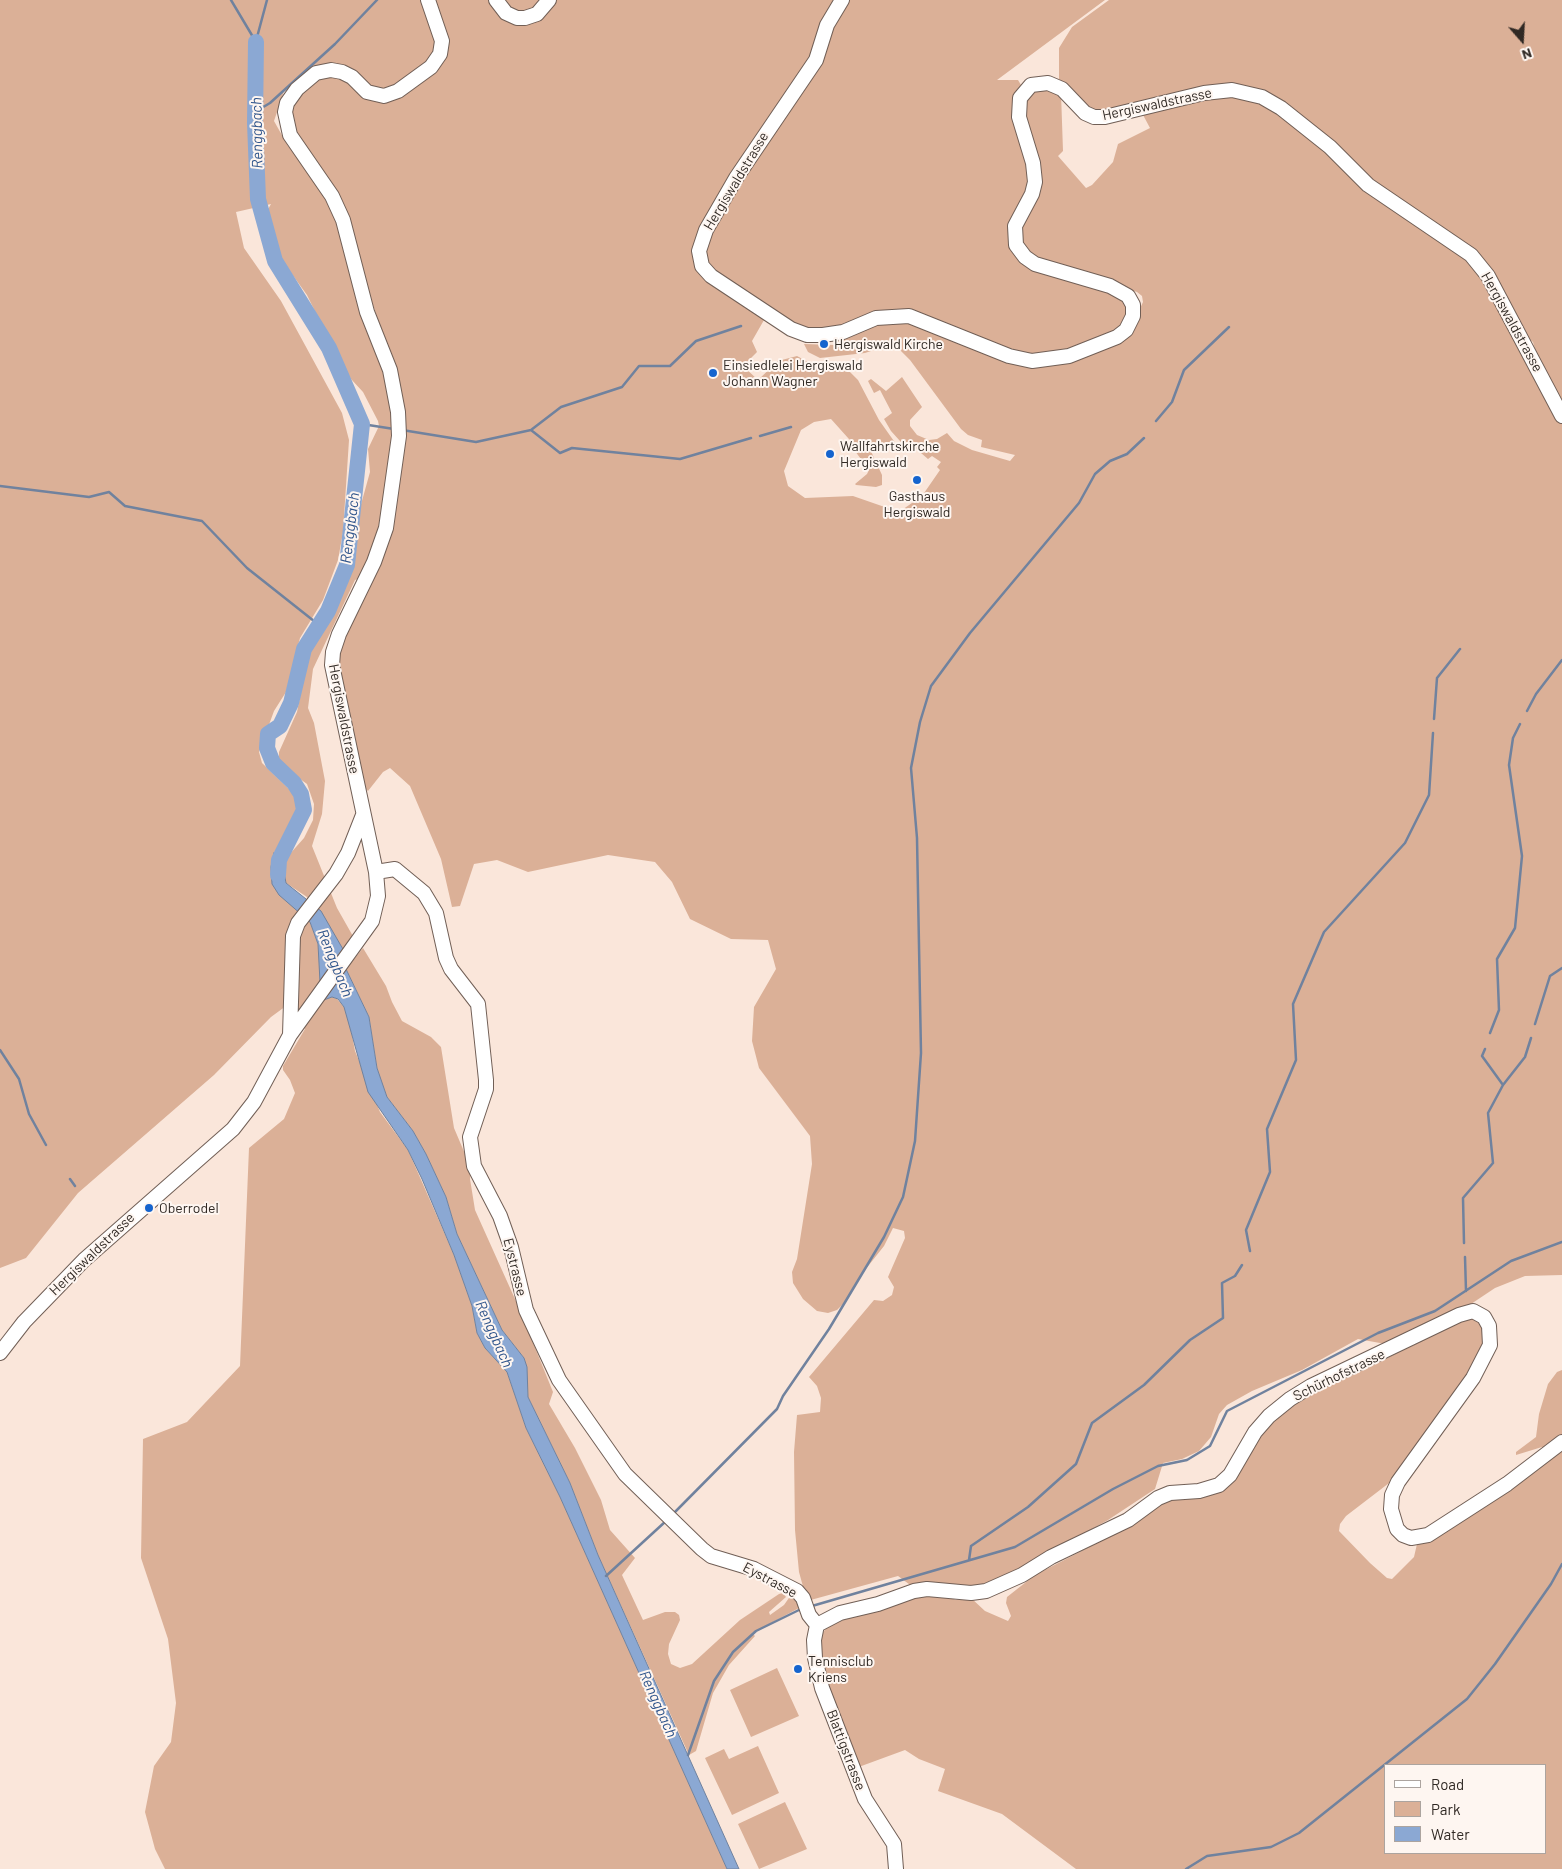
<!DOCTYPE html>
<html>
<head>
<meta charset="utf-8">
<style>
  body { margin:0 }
  #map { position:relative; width:1562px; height:1869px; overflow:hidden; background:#fae6da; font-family:Barlow,sans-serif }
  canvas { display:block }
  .legend { position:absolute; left:1384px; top:1764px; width:162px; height:90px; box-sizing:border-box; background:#fef6f1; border:1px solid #aca49f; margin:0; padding:6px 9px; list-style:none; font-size:15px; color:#302924 }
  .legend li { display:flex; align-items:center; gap:10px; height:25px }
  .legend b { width:25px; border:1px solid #aca49f }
  .north { position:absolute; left:1497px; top:15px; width:50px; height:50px; -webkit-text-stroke:4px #fef6f1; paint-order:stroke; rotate:161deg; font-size:14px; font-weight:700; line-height:20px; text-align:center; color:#302924 }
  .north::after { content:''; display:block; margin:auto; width:18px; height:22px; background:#302924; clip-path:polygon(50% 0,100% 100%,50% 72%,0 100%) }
</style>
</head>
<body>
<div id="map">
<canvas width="1562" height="1869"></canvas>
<ul class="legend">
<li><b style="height:6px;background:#fff"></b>Road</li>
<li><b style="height:14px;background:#dbb097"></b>Park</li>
<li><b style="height:14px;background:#8ba8d3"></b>Water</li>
</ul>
<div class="north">N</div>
</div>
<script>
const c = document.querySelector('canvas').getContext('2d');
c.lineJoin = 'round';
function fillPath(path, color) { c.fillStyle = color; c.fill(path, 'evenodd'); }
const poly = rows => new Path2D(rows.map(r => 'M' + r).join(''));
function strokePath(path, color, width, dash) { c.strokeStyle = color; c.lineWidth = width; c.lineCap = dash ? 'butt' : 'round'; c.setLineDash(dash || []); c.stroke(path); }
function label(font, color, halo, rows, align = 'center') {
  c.font = font + ' Barlow,sans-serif'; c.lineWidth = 4; c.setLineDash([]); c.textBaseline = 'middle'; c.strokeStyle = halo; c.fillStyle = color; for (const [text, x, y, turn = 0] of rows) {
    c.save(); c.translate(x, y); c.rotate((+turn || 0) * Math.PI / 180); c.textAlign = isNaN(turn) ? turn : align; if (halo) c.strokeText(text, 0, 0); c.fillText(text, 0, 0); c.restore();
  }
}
const green = poly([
  [0,0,423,0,437,40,431,59,398,87,382,91,322,67,301,75,284,91,274,121,288,146,325,191,335,208,389,384,396,430,382,522,361,578,355,580,313,669,308,708,314,723,325,781,322,814,312,846,337,908,354,938,344,951,307,897,286,883,283,867,288,856,304,838,313,820,314,804,307,784,285,768,279,760,279,752,297,712,310,646,352,566,360,508,370,472,368,449,379,426,378,421,363,392,351,379,335,352,307,295,276,252,268,227,266,213,271,204,236,212,244,248,281,301,342,413,349,440,343,532,338,560,323,600,300,638,286,692,274,711,259,752,262,763,293,793,299,805,299,813,274,853,295,908,310,922,318,944,321,980,295,1020,286,1006,271,1017,214,1075,78,1193,26,1258,0,1268],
  [432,0,491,0,504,16,521,23,533,21,542,16,552,0,1105,0,997,80,1018,80,1021,85,1015,99,1015,111,1032,174,1028,194,1015,216,1011,230,1010,240,1014,251,1022,260,1033,266,1120,294,1129,306,1126,323,1114,334,1094,343,1058,354,1028,357,992,346,920,315,899,311,879,313,833,330,832,327,808,330,782,319,729,285,727,292,764,320,752,341,757,352,743,366,758,380,778,361,797,356,810,363,844,366,858,380,879,420,896,444,894,447,872,445,869,447,882,475,882,485,876,487,856,485,855,484,867,474,869,470,855,451,857,448,831,419,814,422,801,430,784,471,788,486,805,498,853,496,899,512,922,496,940,470,937,467,941,462,932,456,928,459,914,447,909,451,891,431,884,419,892,413,880,390,874,393,868,381,871,379,886,391,902,377,922,407,910,420,910,426,917,435,929,440,937,439,947,433,954,441,972,450,1010,461,1015,455,981,447,982,440,968,435,961,429,910,360,900,350,880,343,871,345,871,351,865,353,820,358,808,352,804,344,834,345,834,342,873,322,904,319,930,326,1004,358,1035,364,1060,362,1076,357,1114,342,1131,328,1143,302,1142,296,1137,292,1034,257,1021,243,1020,227,1031,210,1040,185,1039,173,1022,109,1024,99,1037,88,1051,88,1061,93,1063,151,1058,156,1086,188,1092,185,1113,162,1118,144,1150,128,1142,113,1202,96,1236,93,1246,95,1260,99,1277,109,1338,159,1365,189,1395,208,1404,217,1421,228,1431,232,1450,244,1474,265,1505,313,1550,403,1562,422,1562,1275,1525,1276,1495,1288,1465,1308,1391,1345,1358,1339,1302,1370,1252,1391,1227,1405,1219,1414,1211,1437,1199,1451,1182,1459,1163,1463,1155,1489,1108,1520,1014,1572,967,1590,942,1583,913,1587,898,1576,807,1601,799,1572,795,1530,794,1452,797,1415,820,1412,821,1398,817,1386,809,1377,874,1300,883,1301,892,1295,894,1287,888,1277,905,1238,904,1231,893,1228,884,1246,865,1270,843,1304,837,1310,828,1313,817,1311,803,1299,793,1283,792,1272,797,1259,812,1164,810,1136,759,1068,752,1041,754,1007,776,969,768,940,731,939,690,919,672,882,655,862,608,855,528,872,497,860,474,864,460,906,452,907,441,859,410,786,390,768,383,772,368,791,364,787,341,681,339,648,341,639,382,558,393,527,404,422,401,394,391,359,356,254,350,221,342,201,297,137,290,116,297,98,304,90,323,77,336,75,343,78,361,93,380,100,398,95,439,64,444,54,446,35],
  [501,0,544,0,537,9,518,14],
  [1109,0,1562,0,1562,410,1537,356,1533,342,1527,337,1491,274,1260,93,1112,112,1089,110,1059,79,1059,48,1072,27],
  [363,948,386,986,392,1002,402,1021,431,1037,441,1047,454,1128,471,1168,470,1179,475,1210,519,1308,553,1392,549,1404,575,1448,601,1500,610,1530,635,1558,622,1575,643,1620,665,1612,675,1612,679,1615,680,1620,669,1644,668,1654,671,1664,680,1668,692,1664,740,1620,779,1594,783,1593,786,1597,769,1612,770,1615,784,1605,791,1595,794,1594,801,1607,752,1633,755,1636,729,1665,713,1693,696,1751,689,1755,598,1555,570,1483,528,1397,524,1358,502,1330,457,1234,446,1197,426,1154,413,1131,387,1097,382,1085,377,1068,369,1017,346,969],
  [332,997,337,999,344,1007,349,1019,355,1051,380,1112,408,1150,454,1255,472,1306,477,1333,485,1348,507,1372,526,1428,560,1497,727,1869,165,1869,155,1849,145,1812,154,1766,171,1742,176,1703,168,1639,141,1558,143,1439,187,1422,240,1366,249,1148,284,1119,295,1093,290,1080,283,1070,283,1066,305,1029,302,1026,321,1001],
  [1468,1318,1476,1319,1484,1327,1485,1352,1393,1480,1346,1516,1340,1524,1339,1531,1370,1563,1387,1578,1392,1579,1414,1557,1417,1544,1562,1447,1562,1869,1076,1869,1002,1814,938,1791,945,1769,919,1759,905,1750,856,1768,828,1690,819,1653,822,1634,829,1624,836,1619,921,1595,943,1595,956,1600,971,1598,985,1611,1008,1621,1011,1616,1006,1603,1007,1597,1035,1575,1111,1536,1163,1502,1217,1489,1267,1424,1303,1397,1353,1375],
  [1386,1765,1546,1765,1546,1853,1386,1853],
  [1562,1370,1562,1437,1549,1447,1542,1447,1516,1455,1516,1452,1536,1437,1539,1414,1548,1384,1557,1372],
  [777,1668,799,1716,751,1737,730,1690],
  [758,1746,779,1793,732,1815,705,1758,724,1749,729,1759],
  [785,1802,807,1849,759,1869,738,1824]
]);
const water = poly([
  [274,853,288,856,283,867,286,883,321,911,344,951,346,969,369,1017,377,1068,387,1097,413,1131,426,1154,446,1197,457,1234,502,1330,524,1358,527,1367,528,1397,570,1483,598,1555,739,1869,727,1869,560,1497,526,1428,507,1372,485,1348,477,1333,472,1306,454,1255,422,1179,408,1150,368,1092,344,1007,338,999,332,997,321,1001,318,944,310,922,279,895,272,884,271,867,274,853]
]);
const stream = poly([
  [231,0,256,42],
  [256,41,267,0],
  [255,112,270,103,335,44,377,0],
  [1156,421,1172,402,1184,370,1229,327],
  [362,424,394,429],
  [402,430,476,442,531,430,560,453,572,448,680,459,751,438],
  [531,430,561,407,622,387,639,366,670,366,696,341,741,326],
  [760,436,791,427],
  [0,486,89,497,109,492,125,506,202,521,247,568,319,625],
  [1527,711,1536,694,1562,660],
  [1434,719,1437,678,1460,649],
  [1535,1024,1550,976,1562,968],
  [1490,1033,1499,1010,1497,959,1515,928,1522,856,1509,765,1513,738,1520,724],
  [1485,1049,1482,1056,1503,1085],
  [0,1050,19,1079,29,1114,46,1145],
  [70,1179,75,1186],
  [1464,1243,1463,1198,1493,1163,1488,1113,1503,1085,1525,1057,1531,1038],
  [1250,1251,1246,1230,1270,1172,1267,1129,1296,1060,1293,1004,1324,932,1405,843,1429,795,1433,733],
  [1465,1257,1466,1291],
  [673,1514,777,1409,783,1396,829,1329,884,1237,903,1197,915,1141,921,1053,917,838,911,768,920,722,931,686,970,633,1079,503,1095,474,1110,461,1127,454,1144,438],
  [969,1560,971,1546,1028,1507,1076,1464,1092,1423,1144,1385,1190,1340,1223,1318,1222,1283,1235,1276,1242,1265],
  [606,1576,666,1521],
  [812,1606,1015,1547,1113,1489,1158,1466,1187,1460,1210,1446,1227,1411,1378,1333,1435,1311,1511,1261,1562,1242],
  [688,1755,714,1681,733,1652,756,1631,801,1609],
  [1186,1869,1207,1856,1271,1847,1299,1833,1467,1699,1495,1664,1551,1584,1562,1564]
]);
const river = poly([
  [256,42,255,123,258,199,275,261,329,348,362,424,347,565,328,611,304,649,291,703,280,726,268,734,267,748,273,763,294,783,301,794,304,810,279,860,278,875]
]);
const minor = poly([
  [496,0,506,13,517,18,525,18,537,14,549,0],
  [842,0,827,25,816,60,736,178,706,230,699,251,702,266,711,276,791,329,807,335,823,335,843,332,876,318,909,316,1009,356,1032,361,1069,356,1117,337,1126,330,1133,316,1133,305,1128,296,1110,286,1035,264,1025,257,1016,245,1015,226,1032,194,1035,182,1033,163,1019,117,1020,98,1031,85,1048,83,1062,89,1085,113,1094,117,1105,117,1204,93,1232,90,1262,97,1281,108,1330,147,1368,185,1471,255,1488,276,1562,416],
  [376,872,395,869,424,893,436,913,446,958,451,969,478,1004,486,1080,486,1089,470,1137,474,1166,500,1216,511,1247,526,1310,559,1380,625,1474,702,1549,711,1556,754,1569,797,1591,803,1598,809,1615,817,1625],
  [290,1035,293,936,298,923,336,874,348,853,363,815],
  [0,1353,24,1322,84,1260,233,1129,254,1102,290,1035,372,921,378,896,376,872,332,665,333,652,339,634,374,562,386,528,399,436,398,412,390,370,367,312,343,220,332,196,290,135,285,112,287,103,297,89,316,73,331,70,342,72,352,77,367,92,384,96,398,91,431,67,440,54,442,41,428,0],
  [817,1625,840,1613,878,1604,914,1591,927,1589,971,1593,986,1591,1022,1575,1051,1557,1128,1520,1158,1498,1170,1493,1199,1491,1219,1485,1230,1475,1255,1432,1269,1416,1290,1399,1311,1386,1459,1315,1473,1311,1484,1317,1489,1326,1490,1345,1473,1378,1398,1482,1392,1495,1391,1509,1397,1529,1403,1535,1411,1538,1428,1535,1507,1484,1562,1442],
  [817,1625,814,1640,815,1658,822,1688,865,1799,894,1844,896,1869]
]);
const markers = [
  [824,344,5,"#1564ce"],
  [713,373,5,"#1564ce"],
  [830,454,5,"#1564ce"],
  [917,480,5,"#1564ce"],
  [149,1208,5,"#1564ce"],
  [798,1669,5,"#1564ce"]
];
const streetNames = [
  ["Hergiswaldstrasse",1157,104,-12],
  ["Hergiswaldstrasse",736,181,-59],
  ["Hergiswaldstrasse",1512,322,61],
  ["Hergiswaldstrasse",344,719,79],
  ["Hergiswaldstrasse",92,1254,-44],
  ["Eystrasse",515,1267,76],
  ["Schürhofstrasse",1339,1375,-26],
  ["Eystrasse",770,1580,28],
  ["Blattigstrasse",846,1750,69]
];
const poiNames = [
  ["Hergiswald Kirche",834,344],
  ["Einsiedlelei Hergiswald",723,365],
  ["Johann Wagner",723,381],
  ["Wallfahrtskirche",840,446],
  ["Hergiswald",840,462],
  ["Gasthaus",917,496,"center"],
  ["Hergiswald",917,512,"center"],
  ["Oberrodel",159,1208],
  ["Tennisclub",808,1661],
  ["Kriens",808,1677]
];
const waterNames = [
  ["Renggbach",257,133,-91],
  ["Renggbach",350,528,-83],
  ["Renggbach",335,963,68],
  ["Renggbach",494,1334,66],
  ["Renggbach",658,1704,66]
];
fillPath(green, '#dbb097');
fillPath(water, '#8ba8d3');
strokePath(water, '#70829e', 1);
strokePath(stream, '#70829e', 2.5);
strokePath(river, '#8ba8d3', 16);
strokePath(minor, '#715f56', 16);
strokePath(minor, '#fff', 14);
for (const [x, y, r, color] of markers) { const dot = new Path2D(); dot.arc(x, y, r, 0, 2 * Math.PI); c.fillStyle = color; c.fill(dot); strokePath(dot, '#fef6f1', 2); }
label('14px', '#302924', '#fef6f1', streetNames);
label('14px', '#302924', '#fef6f1', poiNames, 'left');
label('italic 15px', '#2f548b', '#fef6f1', waterNames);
</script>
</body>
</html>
